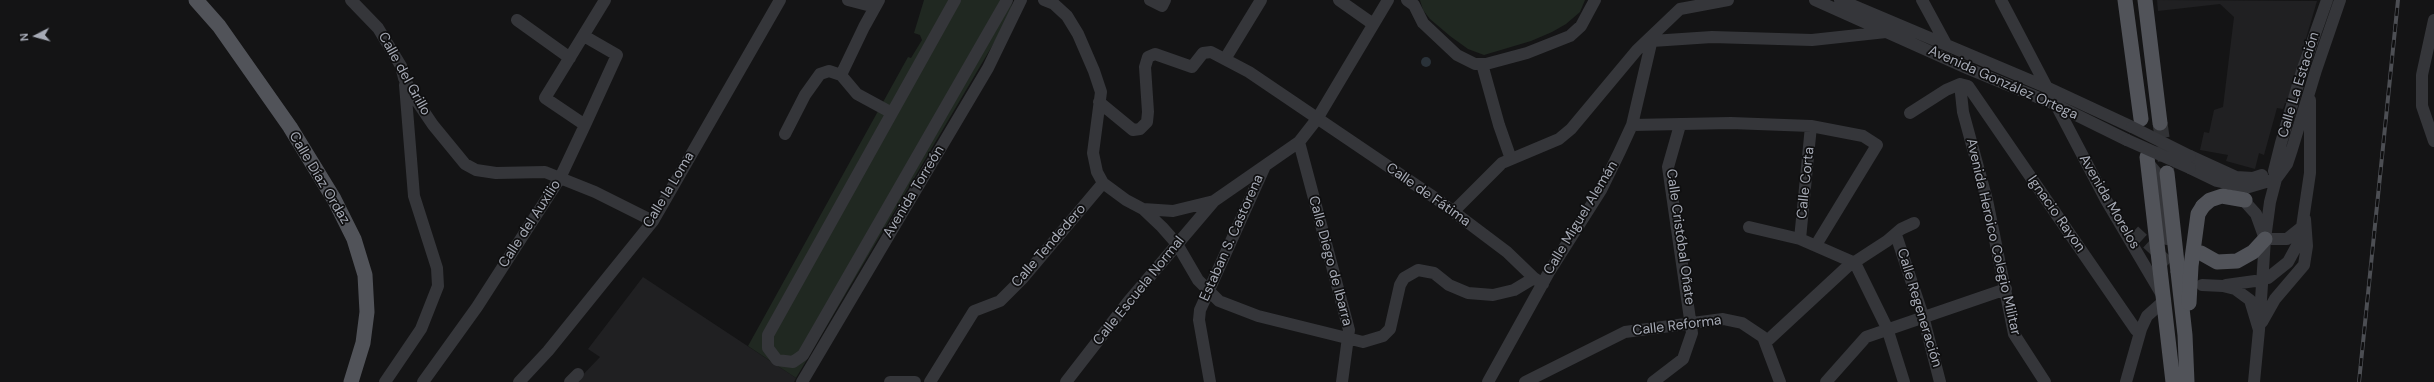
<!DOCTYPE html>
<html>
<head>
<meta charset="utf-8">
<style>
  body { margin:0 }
  #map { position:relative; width:2434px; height:382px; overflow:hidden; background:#141415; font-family:"DM Sans",sans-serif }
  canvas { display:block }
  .north { position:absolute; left:16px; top:16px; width:40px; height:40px; -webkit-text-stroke:3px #0f0f10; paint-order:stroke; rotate:264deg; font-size:11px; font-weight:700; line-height:16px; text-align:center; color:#a6aab5 }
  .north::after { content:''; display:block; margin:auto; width:14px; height:18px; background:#a6aab5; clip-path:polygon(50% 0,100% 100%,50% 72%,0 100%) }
</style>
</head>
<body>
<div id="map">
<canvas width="2434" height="382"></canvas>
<div class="north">N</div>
</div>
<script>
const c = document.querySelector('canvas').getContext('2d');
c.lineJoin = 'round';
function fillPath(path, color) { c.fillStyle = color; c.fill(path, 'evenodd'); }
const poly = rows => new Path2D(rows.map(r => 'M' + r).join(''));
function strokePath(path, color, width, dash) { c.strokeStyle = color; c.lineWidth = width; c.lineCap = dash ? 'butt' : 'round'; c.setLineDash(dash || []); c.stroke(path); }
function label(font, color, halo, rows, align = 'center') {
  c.font = font + ' "DM Sans",sans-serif'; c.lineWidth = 3.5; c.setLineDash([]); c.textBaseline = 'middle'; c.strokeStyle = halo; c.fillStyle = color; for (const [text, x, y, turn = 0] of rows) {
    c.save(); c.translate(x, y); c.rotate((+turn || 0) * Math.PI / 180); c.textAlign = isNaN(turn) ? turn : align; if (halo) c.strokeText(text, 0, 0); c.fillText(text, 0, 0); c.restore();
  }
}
const built = poly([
  [2157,0,2317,1,2287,103,2285,103,2283,109,2277,108,2264,155,2259,153,2255,169,2226,161,2228,155,2200,150,2204,132,2209,133,2214,110,2223,107,2234,17,2220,4,2158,11],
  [643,277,796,378,794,382,576,382,600,357,588,349]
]);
const green = poly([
  [924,0,1012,0,1011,14,796,378,748,346,908,57,911,58,922,40,920,35,914,33],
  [1420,0,1585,0,1580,12,1566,24,1552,32,1531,41,1484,55,1468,49,1450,36,1430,19,1423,10]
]);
const water = poly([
  '1421 62a5 5 0 1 1 10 0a5 5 0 1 1-10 0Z'
]);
const minorTunnel = poly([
  [2134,231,2182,275]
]);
const majorTunnel = poly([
  [2160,123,2167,173]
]);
const minor = poly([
  [351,0,378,28,401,66,404,78,414,97,433,125,465,164,476,170,496,173,545,172,595,192,653,221],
  [848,0,875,7],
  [955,0,768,335,768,348,777,360,793,362,803,355,1007,0],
  [1044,0,1054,4,1067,16,1078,34,1094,71,1101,92,1093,153,1097,172,1103,183,1126,200,1143,209,1162,227,1177,244,1198,280,1219,301,1258,316,1363,342,1383,336,1390,329,1400,285,1404,278,1418,270,1434,273,1449,285,1468,293,1493,295,1514,290,1534,278,1543,284],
  [1150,0,1162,6,1165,0],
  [1339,0,1373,24],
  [1407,0,1414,5,1423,23,1457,55,1475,64,1486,64,1527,53,1570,36,1581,26,1595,0],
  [1815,0,1969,69,2054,104,2127,140],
  [1840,0,2046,87,2132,127],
  [1922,0,1946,44],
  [2001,0,2106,200,2165,300,2147,316,2141,329,2126,382],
  [517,20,570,58],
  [2434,20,2422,75,2422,106,2434,141],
  [1652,41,1712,37,1812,40,1886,32],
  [1225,59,1261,0],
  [1482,64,1499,125,1511,159],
  [841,75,864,27,879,0],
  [841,75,857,94,892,113],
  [1960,84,1963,112,1987,200,2014,334,2045,382],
  [1960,84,1968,86,2136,330,2141,329],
  [1099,102,1133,130,1140,129,1147,122,1148,112,1145,67,1148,57,1155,54,1192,67,1203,53,1211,52,1249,72,1438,200,1507,252,1534,278],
  [1910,113,1946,90,1960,84],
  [585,125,545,98,605,0],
  [1632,125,1731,123,1811,126,1863,136,1877,145,1816,245],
  [785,134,805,95,820,74,829,71,841,75],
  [1299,142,1349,330,1342,382],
  [2190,156,2236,177,2253,178,2262,175],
  [2148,163,2159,176,2167,239],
  [2190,168,2217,181,2239,186,2249,187,2276,179,2287,164,2292,149,2316,70,2340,0],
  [2238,194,2256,214,2265,239,2259,330],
  [1143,209,1173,211,1214,201,1299,142,1317,119,1388,0],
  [1454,211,1502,163,1559,139,1571,129,1637,50,1680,9,1728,0],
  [1749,227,1800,239,1855,263,1887,328,1904,382],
  [1896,235,1923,316,1940,382],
  [1800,239,1811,126],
  [2265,239,2270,202,2276,179,2274,171,2281,143,2302,71,2327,0],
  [2265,239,2287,239,2302,227,2310,173,2310,100],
  [2268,278,2288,262,2301,238,2302,227],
  [2202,285,2223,286,2235,289,2250,300,2259,330,2254,382],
  [2226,285,2255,281],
  [2262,322,2275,299,2304,265,2307,246,2305,219],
  [1766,342,1847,267,1887,241,1901,229,1914,223],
  [385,382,421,329,438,286,437,268,414,196,405,85],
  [423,382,477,307,560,178,585,125,617,55,584,36],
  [519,382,548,351,653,221,780,0],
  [570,382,578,374],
  [802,382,988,68,1021,0],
  [890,382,915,382],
  [930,382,974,311,1000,301,1023,278,1103,183],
  [1066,382,1128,302,1214,201],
  [1210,382,1199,320,1200,310,1265,166],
  [1488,382,1549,272,1601,190,1620,151,1632,125,1653,35],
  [1525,382,1625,332,1723,319,1742,323,1763,337,1780,382],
  [1653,382,1683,359,1692,333,1668,167,1680,125],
  [1826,382,1866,337,2006,289]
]);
const major = poly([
  [196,0,219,26,290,127,334,199,354,239,365,275,367,312,363,343,351,382],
  [2125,0,2141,119],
  [2145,0,2160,123],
  [2147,157,2173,382],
  [2167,173,2185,335,2187,382],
  [2203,206,2210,200,2222,196,2245,200],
  [2201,253,2217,262,2237,261,2253,252,2265,239]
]);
const rail = poly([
  [2359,382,2398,0]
]);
const minorBridge = poly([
  [2132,127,2190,156],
  [2127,140,2190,168]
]);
const majorBridge = poly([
  [2189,303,2191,266,2198,214,2203,206]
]);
const streetNames = [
  ["Calle del Grillo",404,74,61],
  ["Avenida González Ortega",2003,83,24],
  ["Calle La Estación",2299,85,-73],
  ["Calle Díaz Ordaz",319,178,59],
  ["Calle Corta",1806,183,-84],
  ["Calle la Loma",669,190,-59],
  ["Avenida Torreón",914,192,-59],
  ["Calle de Fátima",1428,195,35],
  ["Avenida Morelos",2109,202,60],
  ["Ignacio Rayon",2056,214,55],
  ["Calle Miguel Alemán",1581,218,-59],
  ["Calle del Auxilio",530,224,-57],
  ["Calle Cristóbal Oñate",1680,237,82],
  ["Avenida Heroico Colegio Militar",1993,237,77],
  ["Estaban S. Castorena",1232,238,-66],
  ["Calle Tendedero",1049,246,-49],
  ["Calle Diego de Ibarra",1330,261,75],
  ["Calle Escuela Normal",1139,291,-51],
  ["Calle Regeneración",1919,308,73],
  ["Calle Reforma",1677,326,-7]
];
fillPath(built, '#202022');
fillPath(green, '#202821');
fillPath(water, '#2a3239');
strokePath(minorTunnel, '#313235', 12, [12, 6]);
strokePath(majorTunnel, '#313235', 15, [15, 8]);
strokePath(minor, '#35363a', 12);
strokePath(major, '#515359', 15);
strokePath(rail, '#4c4e53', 4);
strokePath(rail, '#0f0f10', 2.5, [8]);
strokePath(minorBridge, '#35363a', 12);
strokePath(majorBridge, '#515359', 15);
label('14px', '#a6aab5', '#0f0f10', streetNames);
</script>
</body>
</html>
